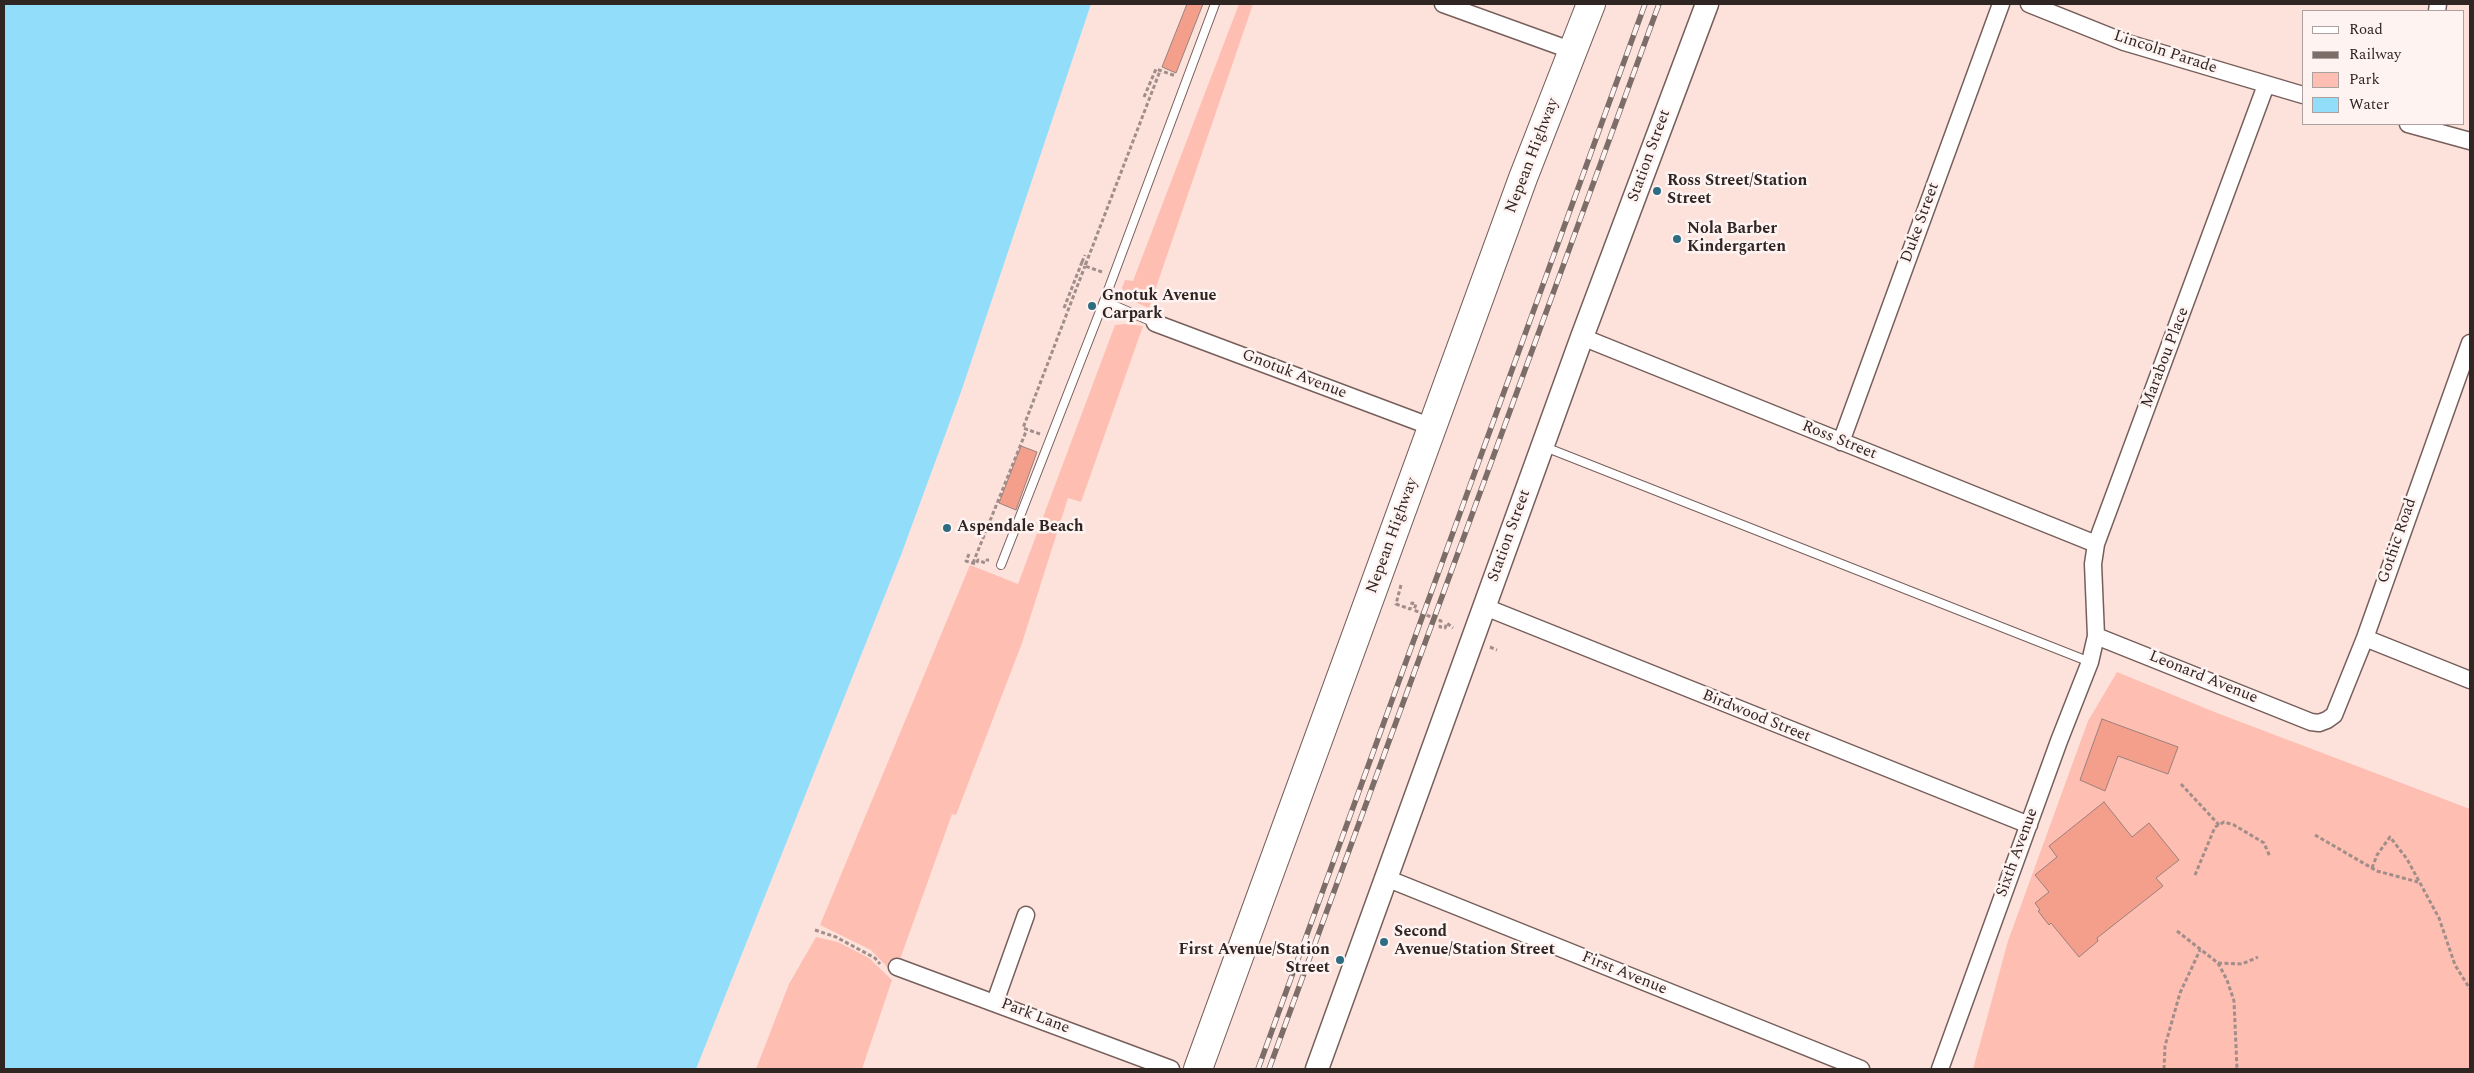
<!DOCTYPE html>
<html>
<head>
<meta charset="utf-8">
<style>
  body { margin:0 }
  #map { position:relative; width:2474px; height:1073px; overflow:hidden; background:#fde2dc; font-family:Spectral,serif }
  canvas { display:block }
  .frame { position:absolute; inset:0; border:5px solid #2f2523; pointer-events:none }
  .legend { position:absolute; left:2302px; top:10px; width:162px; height:115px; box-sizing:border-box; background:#fff3f1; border:1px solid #aca19f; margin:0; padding:6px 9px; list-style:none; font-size:15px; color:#2f2523 }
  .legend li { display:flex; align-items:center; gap:10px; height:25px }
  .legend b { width:25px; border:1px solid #aca19f }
</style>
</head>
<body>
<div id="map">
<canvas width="2474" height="1073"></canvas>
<div class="frame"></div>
<ul class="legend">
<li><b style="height:6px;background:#fff"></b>Road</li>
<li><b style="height:6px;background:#7d6d69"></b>Railway</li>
<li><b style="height:14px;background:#febeb1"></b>Park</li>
<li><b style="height:14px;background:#91ddfa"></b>Water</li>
</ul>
</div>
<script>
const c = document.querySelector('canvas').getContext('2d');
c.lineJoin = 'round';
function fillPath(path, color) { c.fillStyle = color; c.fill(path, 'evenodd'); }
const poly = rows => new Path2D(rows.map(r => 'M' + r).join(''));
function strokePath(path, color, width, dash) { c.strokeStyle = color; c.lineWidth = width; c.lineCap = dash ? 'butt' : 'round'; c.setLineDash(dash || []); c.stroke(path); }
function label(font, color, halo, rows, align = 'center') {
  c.font = font + ' Spectral,serif'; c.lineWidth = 5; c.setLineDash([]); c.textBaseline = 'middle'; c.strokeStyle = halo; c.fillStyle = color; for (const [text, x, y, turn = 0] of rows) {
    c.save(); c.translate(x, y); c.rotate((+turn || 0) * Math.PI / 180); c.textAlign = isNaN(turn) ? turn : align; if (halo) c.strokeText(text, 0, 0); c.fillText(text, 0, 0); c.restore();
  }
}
const green = poly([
  [1239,4,1253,4,1149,308,1128,299,1122,288,1125,280,1133,281],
  [1126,324,1143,326,1081,502,1068,498,1022,643,956,815,952,814,899,962,891,971,871,950,820,925,970,565,1018,584,1115,325],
  [2117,672,2217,713,2470,809,2470,1069,1973,1069,2008,941,2088,721],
  [816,937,838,942,869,958,892,980,862,1069,756,1069,789,984]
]);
const water = poly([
  [4,4,1091,4,962,389,901,555,696,1069,4,1069]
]);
const building = poly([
  [1187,4,1203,4,1176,73,1162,67,1187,4],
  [1021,446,1037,452,1016,510,999,503,1021,446],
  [2102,719,2178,747,2168,774,2118,756,2105,791,2080,780,2102,719],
  [2104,802,2132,837,2149,823,2179,860,2156,878,2163,886,2097,938,2098,941,2079,957,2051,923,2049,925,2038,911,2040,910,2035,903,2049,892,2035,875,2057,857,2049,846,2104,802]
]);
const path = poly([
  [1144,97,1156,69,1176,76],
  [1082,262,1085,255],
  [1102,272,1085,266,1160,71],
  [1064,308,1082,262,1086,264],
  [1040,434,1023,428,1085,266],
  [969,554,966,561,976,564,978,560,985,563,987,560,989,560],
  [973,563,1027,429],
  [1401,585,1396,604,1410,609,1412,603,1416,604,1414,610,1441,621,1440,627,1445,628,1447,623,1453,628],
  [1490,647,1497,650],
  [2181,784,2219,825],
  [2315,835,2377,871,2418,882],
  [2372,868,2377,855,2390,837,2407,859,2439,918,2455,965,2470,989],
  [2195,875,2215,827,2224,822,2234,825,2264,843,2270,857],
  [815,930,836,937,875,958,880,964],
  [2177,931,2218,963,2242,964,2258,957],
  [2218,963,2227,980,2234,1001,2237,1069],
  [2164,1069,2165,1046,2180,993,2200,950]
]);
const lane = poly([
  [1104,301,1155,323],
  [1545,447,2090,662],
  [1001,565,1104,301,1215,4]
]);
const street = poly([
  [1443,4,1573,51],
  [2029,4,2124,42,2303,95],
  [2437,11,2438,4],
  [2408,124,2470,141],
  [1155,323,1432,427],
  [1582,337,2096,544],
  [1841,442,2001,4],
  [1485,607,2029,825],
  [2096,636,2311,722,2319,723,2327,720,2334,715,2365,638,2470,343],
  [2365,638,2470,680],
  [1386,878,1861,1069],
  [897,967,1171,1069],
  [995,1002,1026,915],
  [1940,1069,2059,741,2090,662,2096,636,2093,564,2096,544,2266,85]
]);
const secondary = poly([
  [1317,1069,1582,337,1707,4]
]);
const highway = poly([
  [1198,1069,1523,178,1591,4]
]);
const rail = poly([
  [1258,1069,1645,4],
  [1269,1069,1659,4]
]);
const markers = [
  [1657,191,5,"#2e6c82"],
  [1677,239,5,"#2e6c82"],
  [1092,306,5,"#2e6c82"],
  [947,528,5,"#2e6c82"],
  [1384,942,5,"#2e6c82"],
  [1340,960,5,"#2e6c82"]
];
const streetNames = [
  ["Lincoln Parade",2165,53,18],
  ["Nepean Highway",1533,156,-69],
  ["Station Street",1650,156,-70],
  ["Duke Street",1921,223,-70],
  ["Marabou Place",2166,358,-69],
  ["Gnotuk Avenue",1294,375,21],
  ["Ross Street",1839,441,22],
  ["Nepean Highway",1393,536,-70],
  ["Station Street",1510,536,-70],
  ["Gothic Road",2398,541,-71],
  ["Leonard Avenue",2203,678,22],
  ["Birdwood Street",1756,717,22],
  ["Sixth Avenue",2018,853,-70],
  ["First Avenue",1624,974,22],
  ["Park Lane",1035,1017,21]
];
const poiNames = [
  ["Ross Street/Station",1667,182],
  ["Street",1667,200],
  ["Nola Barber",1687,230],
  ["Kindergarten",1687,248],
  ["Gnotuk Avenue",1102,297],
  ["Carpark",1102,315],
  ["Aspendale Beach",957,528],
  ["Second",1394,933],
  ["Avenue/Station Street",1394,951],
  ["First Avenue/Station",1330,951,"right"],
  ["Street",1330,969,"right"]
];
fillPath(green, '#febeb1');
fillPath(water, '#91ddfa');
fillPath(building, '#f49e8c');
strokePath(building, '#9a817c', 1);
strokePath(lane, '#765f5a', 10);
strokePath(street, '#765f5a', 19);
strokePath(secondary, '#765f5a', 25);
strokePath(highway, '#765f5a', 30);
strokePath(path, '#a18d89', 3, [4, 2.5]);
strokePath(lane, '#fff', 8);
strokePath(street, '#fff', 16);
strokePath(secondary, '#fff', 22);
strokePath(highway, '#fff', 28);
strokePath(rail, '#7d6d69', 5.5);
strokePath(rail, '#fff3f1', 4, [11]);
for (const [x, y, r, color] of markers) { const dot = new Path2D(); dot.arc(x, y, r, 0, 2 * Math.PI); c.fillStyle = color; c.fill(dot); strokePath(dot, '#fff3f1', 2); }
label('16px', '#2f2523', '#fff3f1', streetNames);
label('bold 16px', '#2f2523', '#fff3f1', poiNames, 'left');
</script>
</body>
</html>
